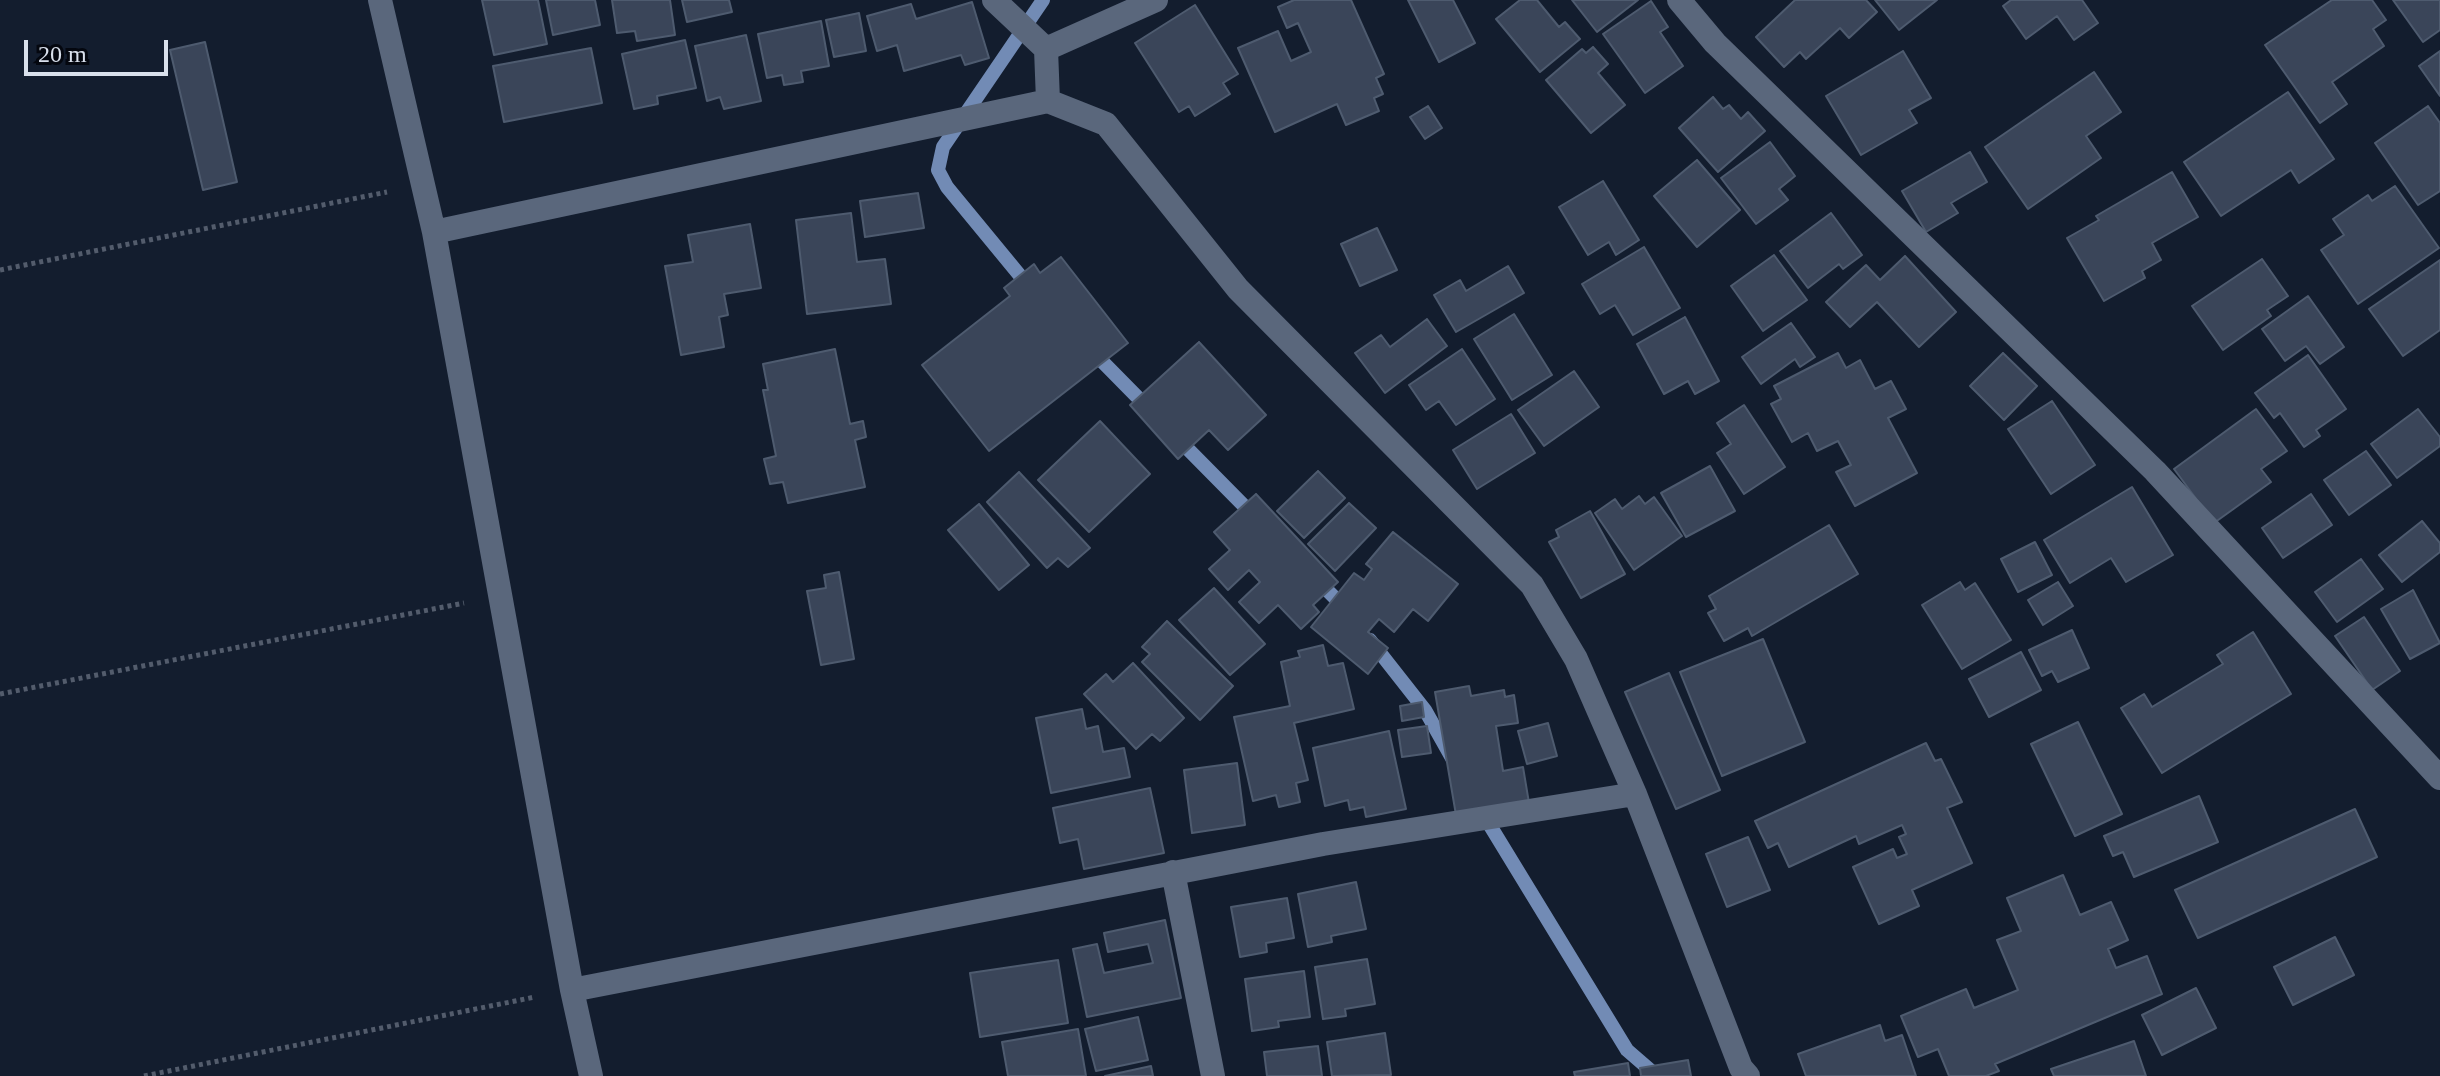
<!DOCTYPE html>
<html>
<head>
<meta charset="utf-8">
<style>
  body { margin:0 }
  #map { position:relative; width:2440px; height:1076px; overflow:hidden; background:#131d2e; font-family:Georgia,serif }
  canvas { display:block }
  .scale { position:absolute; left:24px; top:40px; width:144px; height:36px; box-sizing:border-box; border:4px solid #d9e0ec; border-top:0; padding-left:10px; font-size:24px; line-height:28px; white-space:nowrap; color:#d9e0ec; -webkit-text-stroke:6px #04070f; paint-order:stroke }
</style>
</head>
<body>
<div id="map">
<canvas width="2440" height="1076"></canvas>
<div class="scale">20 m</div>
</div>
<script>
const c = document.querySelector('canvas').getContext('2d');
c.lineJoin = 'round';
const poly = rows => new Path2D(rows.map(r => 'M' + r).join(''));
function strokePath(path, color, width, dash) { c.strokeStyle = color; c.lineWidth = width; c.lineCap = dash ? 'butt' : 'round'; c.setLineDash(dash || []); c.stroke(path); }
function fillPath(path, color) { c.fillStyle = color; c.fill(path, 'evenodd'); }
const stream = poly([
  [1031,289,947,187,938,170,943,147,1043,0],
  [1090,349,1152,412],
  [1177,438,1255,517],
  [1315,578,1348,611],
  [1370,640,1425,710,1452,758],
  [1483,814,1627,1050,1657,1076]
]);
const building = poly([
  [482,0,538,0,547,44,494,55,482,0],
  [546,0,595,0,600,25,553,35,546,0],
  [612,0,670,0,675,35,637,41,635,31,617,33,612,0],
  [682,0,729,0,732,12,687,22,682,0],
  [1294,0,1351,0,1384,74,1376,78,1383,94,1374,98,1379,111,1346,125,1337,104,1275,132,1238,48,1278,31,1291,61,1311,52,1298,23,1287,28,1278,7,1294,0],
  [1408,0,1453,0,1475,43,1439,62,1408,0],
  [1520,0,1537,0,1559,27,1565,22,1580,39,1540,72,1496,19,1520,0],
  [1572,0,1638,0,1597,32,1572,0],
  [1795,0,1866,0,1877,12,1849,38,1840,28,1806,59,1800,52,1784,67,1756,37,1795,0],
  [1875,0,1937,0,1899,30,1875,0],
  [2011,0,2082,0,2098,23,2074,40,2057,16,2026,39,2003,6,2011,0],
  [2332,0,2372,0,2386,20,2373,29,2384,46,2332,82,2347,104,2320,123,2265,45,2332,0],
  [2393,0,2440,0,2440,30,2423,42,2393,0],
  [1651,1,1668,27,1660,32,1683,66,1645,93,1603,34,1651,1],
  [972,2,989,58,965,65,961,55,904,71,897,45,877,51,867,16,911,4,916,19,972,2],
  [1195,5,1238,74,1223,83,1230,94,1195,116,1189,106,1179,112,1135,43,1195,5],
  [859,13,866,51,834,57,826,20,859,13],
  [821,21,829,66,801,71,803,82,784,85,782,75,767,78,758,34,821,21],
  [746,35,761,101,724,109,720,97,707,101,695,46,746,35],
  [685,40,696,88,657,96,658,104,634,109,622,54,685,40],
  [205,42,237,182,203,190,170,50,205,42],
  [1593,47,1608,64,1598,73,1625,105,1591,133,1546,80,1582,49,1586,53,1593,47],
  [591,48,602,103,504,122,493,66,591,48],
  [1903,51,1931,98,1909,110,1917,123,1861,155,1826,96,1903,51],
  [2440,51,2440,96,2419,66,2440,51],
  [2094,72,2121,112,2086,136,2101,158,2028,209,1985,147,2094,72],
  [2288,92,2334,159,2299,183,2291,170,2221,216,2184,162,2288,92],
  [1713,97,1723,109,1729,105,1741,119,1748,112,1765,131,1718,172,1679,128,1713,97],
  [1428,106,1442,128,1425,139,1410,117,1428,106],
  [2428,106,2440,123,2440,191,2418,205,2375,143,2428,106],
  [1770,142,1795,176,1779,189,1788,200,1756,224,1721,178,1770,142],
  [1970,152,1987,182,1951,203,1958,213,1926,232,1902,191,1970,152],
  [1697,160,1740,210,1697,247,1654,196,1697,160],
  [2172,172,2198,217,2152,243,2161,260,2142,271,2145,278,2104,301,2067,238,2099,220,2096,216,2172,172],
  [1603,181,1639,240,1616,255,1609,242,1588,255,1559,207,1603,181],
  [2395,186,2439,248,2358,304,2321,250,2344,235,2333,219,2368,195,2372,201,2395,186],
  [918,193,924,228,865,237,860,201,918,193],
  [851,213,857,262,885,259,891,304,807,314,796,220,851,213],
  [1831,213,1862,255,1843,269,1839,264,1808,288,1780,251,1831,213],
  [750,224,761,288,724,294,728,315,719,317,724,347,681,355,665,266,693,262,688,235,750,224],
  [1377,228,1397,270,1360,286,1341,244,1377,228],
  [1644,247,1680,308,1633,335,1615,305,1600,314,1582,284,1644,247],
  [1774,255,1807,300,1763,331,1731,286,1774,255],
  [1905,256,1956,312,1919,347,1877,302,1850,327,1826,302,1866,265,1880,280,1905,256],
  [1061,257,1128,343,989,451,922,365,1010,296,1004,288,1034,264,1040,273,1061,257],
  [2262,259,2288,296,2267,310,2271,316,2223,350,2192,306,2262,259],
  [2440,260,2440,330,2403,356,2369,309,2440,260],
  [1508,266,1524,293,1456,332,1434,295,1460,280,1466,291,1508,266],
  [2308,296,2344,347,2320,364,2306,346,2285,361,2262,329,2308,296],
  [1514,314,1552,375,1512,400,1474,339,1514,314],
  [1685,317,1719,381,1695,394,1688,381,1664,394,1637,344,1685,317],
  [1427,319,1447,346,1385,393,1355,353,1381,335,1390,347,1427,319],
  [1791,323,1815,357,1800,367,1795,359,1761,384,1742,357,1791,323],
  [1199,342,1266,415,1228,450,1209,430,1178,459,1130,405,1199,342],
  [835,349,850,424,863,421,866,437,855,440,865,487,788,503,783,482,770,484,764,459,776,456,763,390,768,390,763,364,835,349],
  [1462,349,1495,399,1456,425,1439,401,1426,410,1409,385,1462,349],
  [1838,353,1846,368,1860,360,1875,389,1891,381,1906,409,1888,418,1917,473,1855,506,1836,472,1851,465,1838,441,1817,451,1808,433,1792,442,1771,404,1781,399,1774,386,1838,353],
  [2003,353,2037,386,2004,420,1970,386,2003,353],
  [2308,355,2346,409,2316,430,2320,436,2304,447,2280,413,2274,418,2255,393,2308,355],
  [1574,371,1599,407,1544,446,1518,410,1574,371],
  [2052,401,2095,465,2051,494,2008,429,2052,401],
  [1744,405,1785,467,1744,494,1717,453,1731,444,1717,423,1744,405],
  [2256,409,2287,451,2261,469,2271,482,2214,523,2174,469,2256,409],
  [2418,409,2440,437,2440,446,2397,478,2371,444,2418,409],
  [1511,414,1535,453,1477,489,1453,450,1511,414],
  [1100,421,1150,474,1089,532,1038,480,1100,421],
  [2366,451,2391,485,2349,515,2324,480,2366,451],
  [1710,466,1735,511,1686,537,1661,493,1710,466],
  [1318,471,1345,498,1304,538,1277,511,1318,471],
  [1019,472,1090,548,1068,567,1058,558,1047,568,987,502,1019,472],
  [2132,487,2173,555,2126,582,2111,558,2070,583,2044,540,2132,487],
  [1256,494,1338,582,1313,605,1319,612,1301,629,1278,605,1259,623,1239,602,1260,582,1249,570,1228,590,1209,569,1230,550,1214,532,1256,494],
  [2311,494,2332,525,2283,558,2262,528,2311,494],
  [1639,496,1645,504,1654,497,1682,536,1634,570,1595,513,1615,499,1622,509,1639,496],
  [1349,503,1376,528,1335,571,1308,544,1349,503],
  [979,504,1029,565,999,590,948,530,979,504],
  [1590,511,1625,574,1581,598,1549,542,1559,537,1556,530,1590,511],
  [2422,521,2440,543,2440,552,2402,582,2379,555,2422,521],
  [1829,525,1858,574,1752,636,1748,628,1724,641,1708,613,1716,609,1709,596,1829,525],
  [1393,532,1458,584,1428,621,1413,609,1394,632,1379,619,1368,632,1388,648,1368,674,1311,627,1354,573,1364,580,1372,569,1366,564,1393,532],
  [2035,542,2052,575,2018,592,2001,559,2035,542],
  [2361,559,2383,589,2337,622,2315,592,2361,559],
  [839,572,854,659,821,665,807,591,826,588,824,575,839,572],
  [1960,582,1965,590,1975,583,2011,640,1962,669,1922,605,1960,582],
  [2058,582,2073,606,2043,625,2028,600,2058,582],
  [1214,588,1265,644,1230,675,1179,620,1214,588],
  [2413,590,2440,643,2410,659,2381,609,2413,590],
  [2364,617,2400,671,2372,690,2335,636,2364,617],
  [1167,621,1233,686,1200,720,1142,662,1150,654,1142,647,1167,621],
  [2072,630,2089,668,2058,682,2052,671,2042,676,2029,650,2072,630],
  [2253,632,2291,694,2162,773,2121,708,2144,694,2152,707,2223,664,2217,655,2253,632],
  [1763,639,1805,742,1722,776,1680,672,1763,639],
  [1323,645,1328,666,1343,663,1354,709,1294,723,1308,780,1296,783,1300,802,1279,807,1276,795,1253,801,1234,717,1290,706,1281,662,1300,657,1298,651,1323,645],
  [2021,652,2041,690,1989,717,1969,679,2021,652],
  [1133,663,1184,718,1160,741,1152,734,1136,749,1084,694,1106,674,1113,682,1133,663],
  [1669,673,1720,790,1676,809,1625,692,1669,673],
  [1469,686,1471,696,1504,690,1505,697,1514,695,1518,723,1496,726,1503,771,1523,767,1529,803,1456,815,1435,692,1469,686],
  [1422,702,1424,717,1402,721,1400,706,1422,702],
  [1082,709,1086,729,1098,726,1103,752,1124,748,1130,777,1051,793,1036,718,1082,709],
  [2078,722,2122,814,2075,836,2031,744,2078,722],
  [1548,723,1557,756,1527,764,1518,731,1548,723],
  [1427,726,1431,753,1402,757,1398,730,1427,726],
  [1389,731,1406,809,1366,817,1364,807,1350,810,1348,800,1325,806,1313,748,1389,731],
  [1926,743,1935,761,1941,759,1962,802,1947,808,1972,863,1912,890,1919,906,1879,924,1853,867,1893,849,1897,858,1907,854,1899,837,1906,834,1902,825,1859,844,1856,836,1789,867,1778,843,1768,848,1755,821,1926,743],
  [1237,763,1245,825,1192,833,1184,770,1237,763],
  [1150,788,1164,853,1084,869,1078,839,1060,843,1053,808,1150,788],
  [2199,796,2218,842,2134,877,2123,852,2113,856,2104,836,2199,796],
  [2355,809,2377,857,2198,938,2175,890,2355,809],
  [1748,837,1770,890,1727,907,1706,854,1748,837],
  [2063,875,2080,915,2111,902,2128,940,2108,949,2116,968,2147,956,2162,994,1995,1064,1999,1071,1986,1076,1949,1076,1938,1049,1918,1057,1901,1016,1966,989,1974,1008,2018,990,1997,940,2021,931,2007,898,2063,875],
  [1356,882,1366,929,1331,936,1332,942,1308,947,1298,894,1356,882],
  [1287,898,1294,938,1266,943,1267,952,1240,957,1231,907,1287,898],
  [1165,920,1181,998,1087,1017,1073,949,1097,944,1104,973,1153,963,1148,944,1108,952,1104,933,1165,920],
  [2335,937,2354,975,2293,1005,2274,967,2335,937],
  [1367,959,1375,1004,1345,1009,1346,1016,1323,1019,1315,967,1367,959],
  [1058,960,1068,1023,980,1037,970,973,1058,960],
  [1304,971,1310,1017,1278,1021,1279,1027,1252,1031,1245,979,1304,971],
  [2196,988,2216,1028,2162,1055,2142,1015,2196,988],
  [1138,1017,1148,1060,1096,1071,1085,1029,1138,1017],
  [1880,1025,1885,1041,1902,1035,1916,1076,1806,1076,1798,1054,1880,1025],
  [1078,1029,1086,1076,1008,1076,1002,1042,1078,1029],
  [1385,1033,1391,1075,1332,1076,1327,1042,1385,1033],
  [2134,1041,2146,1076,2054,1076,2051,1069,2134,1041],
  [1318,1046,1322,1076,1267,1076,1264,1052,1318,1046],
  [1688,1060,1691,1076,1641,1076,1640,1068,1688,1060],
  [1628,1063,1630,1076,1575,1076,1574,1072,1628,1063],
  [1151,1066,1153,1076,1105,1076,1151,1066]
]);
const path = poly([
  [0,270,387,192],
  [0,694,464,603],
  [144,1076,535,997]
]);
const minor = poly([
  [380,0,434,232,572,990,591,1076],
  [994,0,1046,49,1048,101],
  [1679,0,1715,43,2155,471,2440,778],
  [1046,49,1156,0],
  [434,232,1048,101,1106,124,1238,289,1532,585,1576,659,1635,794,1741,1068,1748,1076],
  [1173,872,1213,1076],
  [572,990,1323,844,1635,794]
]);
strokePath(stream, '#728bb5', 14);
fillPath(building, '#3a4559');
strokePath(building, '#4e5b6f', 2);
strokePath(path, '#535c6c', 5, [4, 4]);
strokePath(minor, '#5a677c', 24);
</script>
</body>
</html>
